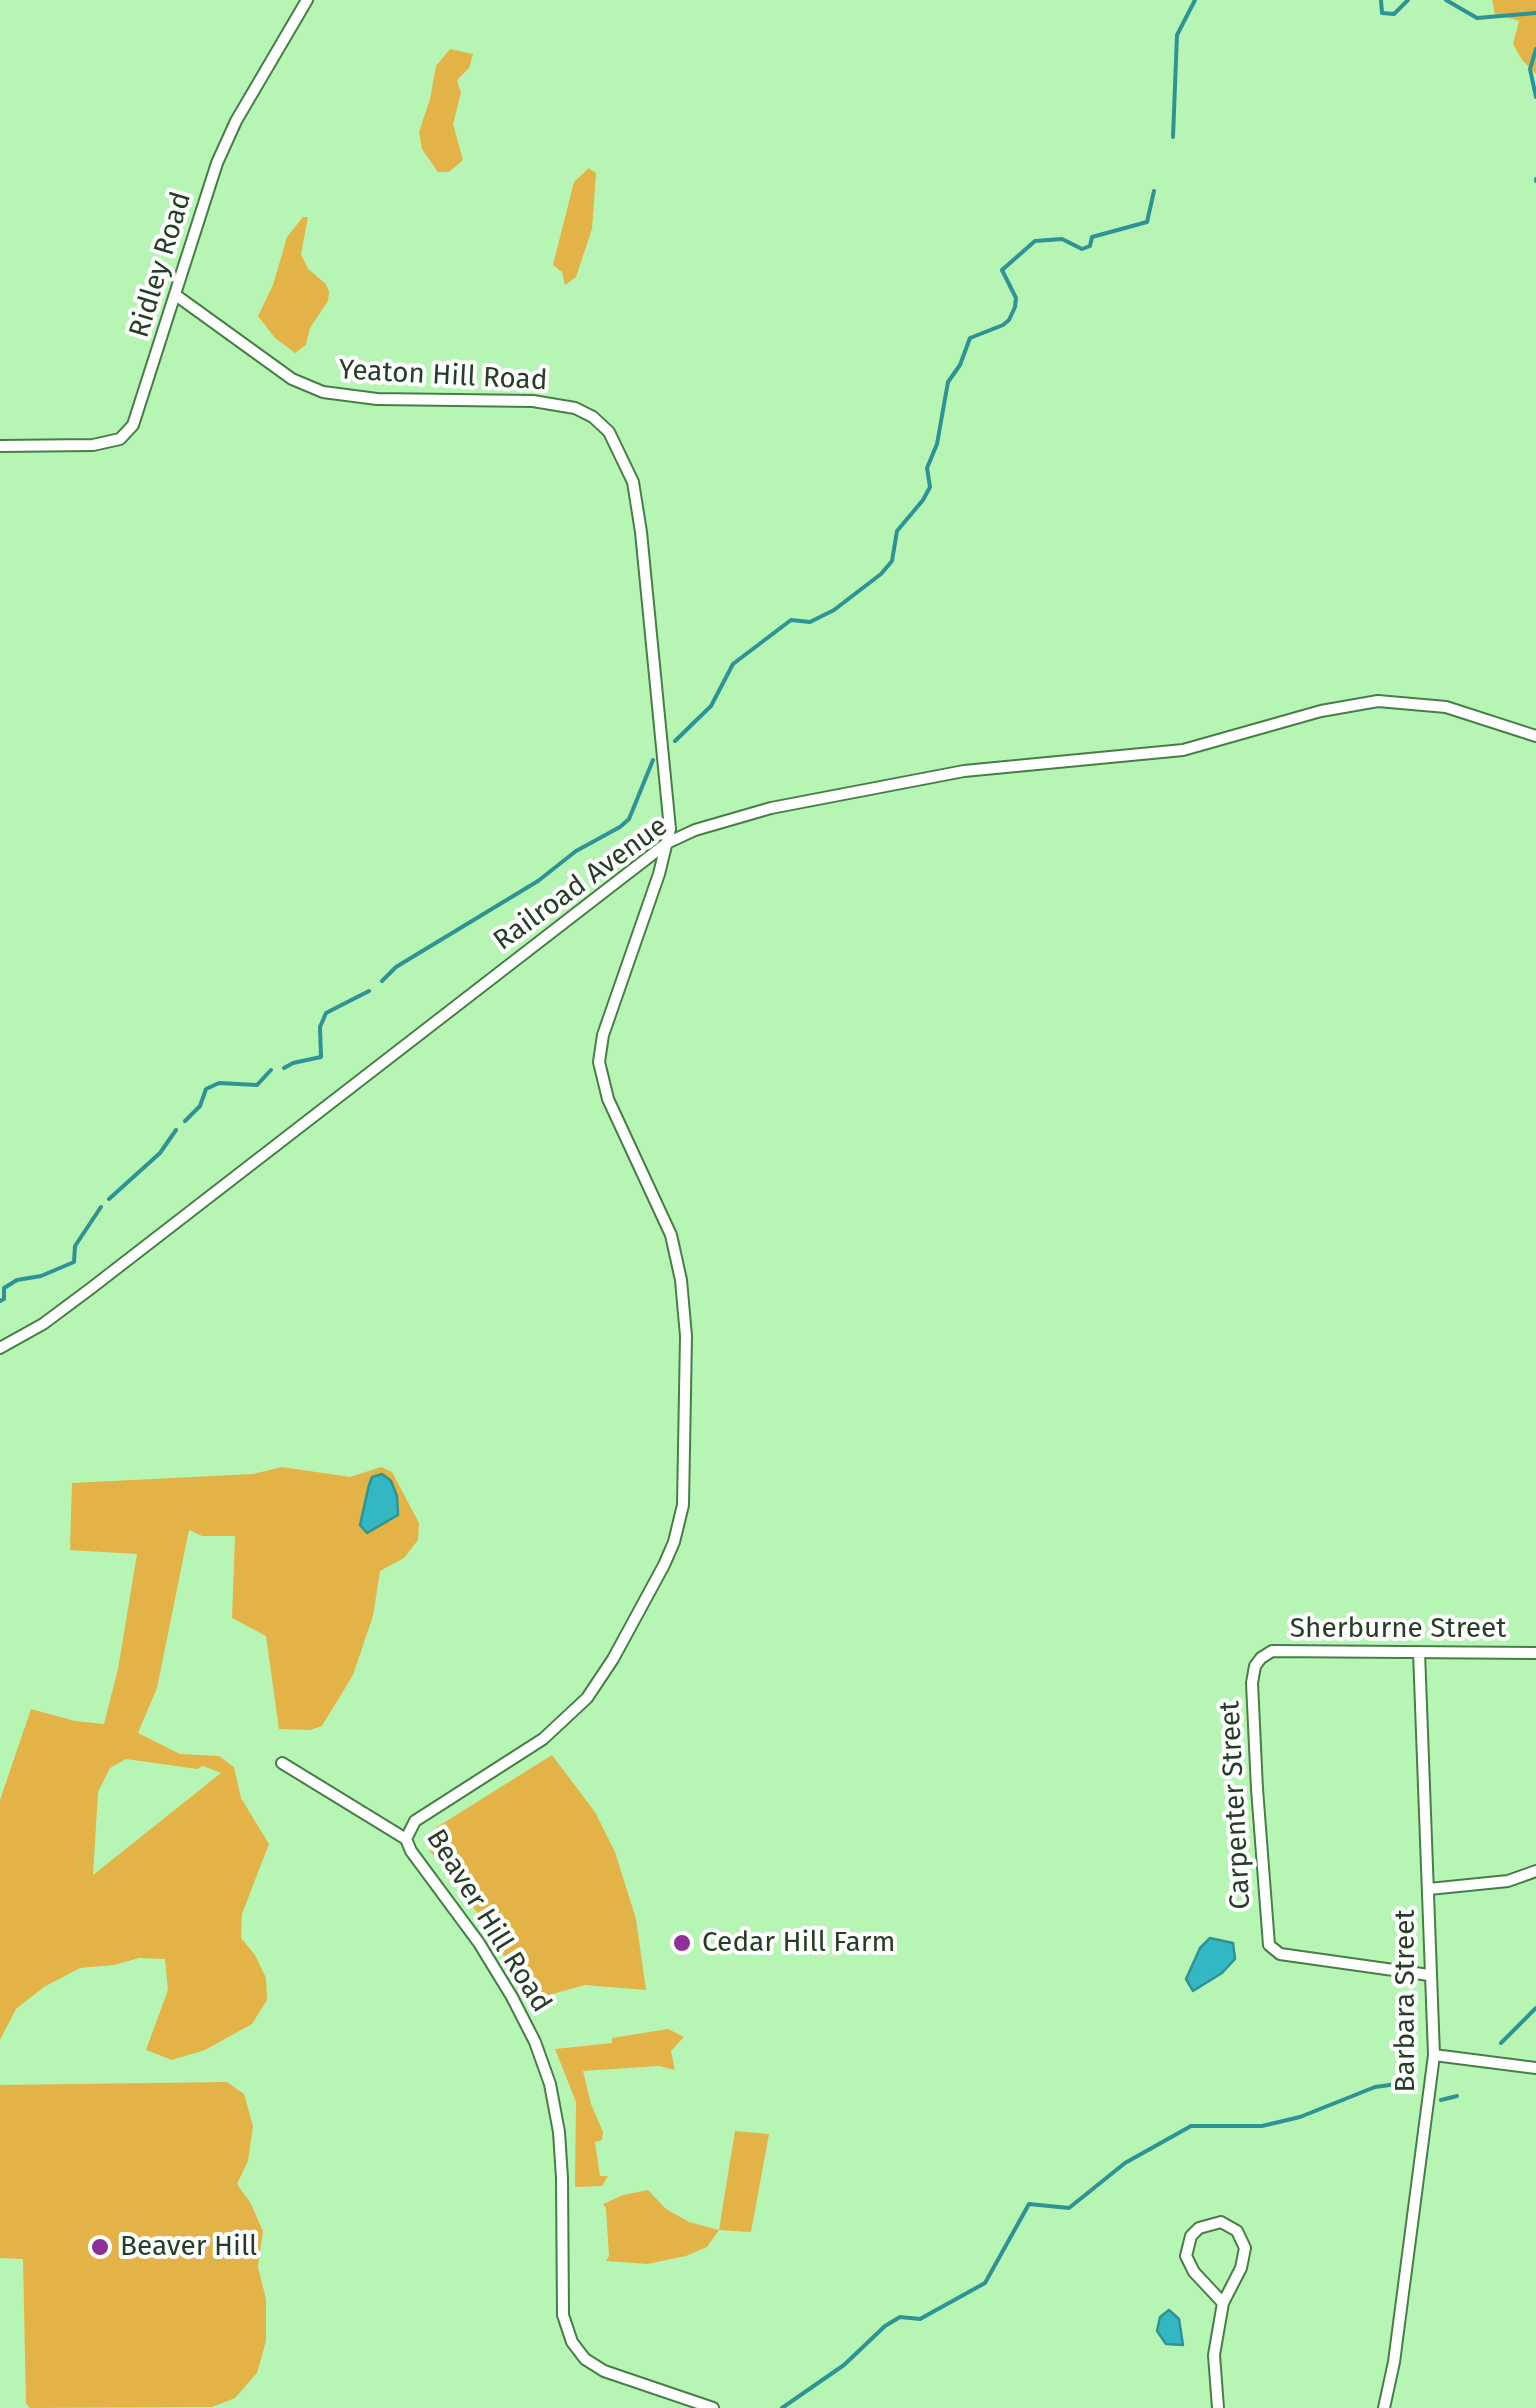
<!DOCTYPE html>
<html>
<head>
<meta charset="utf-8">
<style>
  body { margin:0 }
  canvas { display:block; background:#b7f5b5 }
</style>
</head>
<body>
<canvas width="1536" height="2408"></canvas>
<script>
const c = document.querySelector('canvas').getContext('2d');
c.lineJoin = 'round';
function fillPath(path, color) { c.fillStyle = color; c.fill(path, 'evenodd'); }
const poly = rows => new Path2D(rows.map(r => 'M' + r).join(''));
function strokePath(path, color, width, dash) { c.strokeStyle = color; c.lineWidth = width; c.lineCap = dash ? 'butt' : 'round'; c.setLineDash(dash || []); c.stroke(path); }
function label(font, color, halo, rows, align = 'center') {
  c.font = font + ' "Fira Sans",sans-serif'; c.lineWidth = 8; c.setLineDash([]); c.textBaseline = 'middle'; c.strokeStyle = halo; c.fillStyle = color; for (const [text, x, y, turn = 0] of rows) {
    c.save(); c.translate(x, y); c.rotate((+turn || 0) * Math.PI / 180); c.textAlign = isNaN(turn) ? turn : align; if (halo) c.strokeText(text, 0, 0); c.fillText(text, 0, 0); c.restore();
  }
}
const green = poly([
  [1492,0,1536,0,1536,74,1522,60,1513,44,1519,21,1495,14],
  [450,49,473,54,469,68,457,80,461,93,453,124,463,160,449,172,438,172,422,149,419,132,430,99,436,66],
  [589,168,596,173,592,229,576,277,565,285,562,272,553,265,574,182],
  [303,217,308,217,301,254,308,269,326,284,329,292,328,301,310,328,306,345,295,353,275,338,258,316,273,285,287,237],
  [282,1467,350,1477,381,1467,392,1472,419,1523,418,1540,404,1558,380,1571,373,1616,353,1675,322,1726,310,1730,279,1729,266,1636,232,1618,235,1536,202,1536,189,1530,157,1688,138,1733,180,1754,219,1756,234,1767,241,1798,269,1844,242,1914,241,1938,255,1955,266,1978,267,2000,252,2024,205,2050,172,2060,146,2050,168,1990,165,1959,139,1958,114,1965,80,1968,44,1987,16,2009,0,2040,0,1800,31,1709,75,1721,104,1724,118,1669,137,1554,70,1550,72,1483,253,1474],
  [126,1759,197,1769,203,1766,221,1773,93,1875,98,1792,110,1768],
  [552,1755,595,1812,615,1852,636,1919,646,1990,585,1985,531,2000,477,1912,430,1851,428,1841,437,1827],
  [668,2029,684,2037,671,2051,675,2070,659,2066,583,2071,591,2104,603,2132,602,2140,595,2142,600,2176,608,2176,602,2186,575,2187,576,2102,555,2049,612,2043,612,2038],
  [227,2082,244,2094,253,2126,248,2161,237,2184,250,2202,263,2231,258,2267,266,2299,266,2341,257,2373,235,2398,212,2407,30,2408,26,2403,23,2259,0,2258,0,2085],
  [735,2131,769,2134,751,2232,719,2230,707,2247,686,2256,647,2264,606,2261,609,2256,606,2208,603,2204,623,2195,648,2190,666,2209,689,2222,719,2230]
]);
const water = poly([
  [382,1474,391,1481,397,1496,398,1515,367,1533,360,1525,369,1485,372,1477,382,1474],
  [1210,1938,1233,1943,1235,1959,1222,1973,1193,1991,1186,1979,1200,1948,1210,1938],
  [1169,2310,1179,2319,1183,2345,1166,2344,1157,2331,1160,2317,1169,2310]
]);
const stream = poly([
  [1381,0,1382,13,1394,14,1408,0],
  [1446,0,1477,18,1536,13],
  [1536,49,1530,69,1536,97],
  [1173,137,1177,35,1195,0],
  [1536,179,1536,181],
  [675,741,711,706,733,664,791,620,810,622,834,610,881,574,892,561,897,531,923,500,930,487,927,468,937,444,948,382,960,365,970,338,1003,325,1009,320,1015,307,1016,298,1002,270,1035,241,1062,239,1082,249,1090,246,1092,237,1147,222,1154,191],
  [382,981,396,967,538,881,576,851,620,827,629,819,653,760],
  [284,1068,293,1063,321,1057,320,1027,326,1013,369,991],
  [185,1121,200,1106,206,1089,219,1083,257,1085,271,1070],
  [109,1199,160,1153,176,1130],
  [0,1301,4,1299,4,1288,17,1280,41,1276,74,1262,75,1246,101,1207],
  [1501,2043,1536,2008],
  [1441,2100,1457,2096],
  [782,2408,844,2365,885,2326,900,2317,920,2319,985,2283,1029,2204,1069,2208,1125,2163,1191,2126,1262,2126,1300,2117,1375,2087,1404,2083]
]);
const minor = poly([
  [177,296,292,379,323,392,377,399,533,401,575,408,593,417,609,432,633,482,641,532,670,829,659,874,603,1035,599,1062,608,1099,671,1235,681,1280,686,1336,683,1505,674,1542,664,1565,613,1659,587,1698,543,1739,415,1821,406,1839,411,1851,479,1943,512,1997,535,2042,550,2084,559,2132,562,2178,563,2315,572,2342,585,2359,604,2371,713,2408],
  [0,446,93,445,120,439,133,425,217,163,236,121,307,0],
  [0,1348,43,1324,90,1289,667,843,695,830,771,808,964,771,1183,750,1321,711,1378,701,1446,707,1536,736],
  [282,1763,406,1839],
  [1429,1889,1508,1881,1536,1871],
  [1429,1975,1280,1954,1269,1945,1257,1789,1252,1683,1255,1666,1261,1658,1272,1651,1536,1653],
  [1434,2055,1536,2068],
  [1221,2222,1237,2231,1245,2248,1241,2268,1223,2303,1194,2272,1186,2256,1191,2236,1199,2228,1221,2222],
  [1218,2408,1214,2355,1223,2303],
  [1384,2408,1394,2362,1434,2055,1419,1652]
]);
const markers = [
  [682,1943,10,"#8f2f98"],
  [100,2247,10,"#8f2f98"]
];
const streetNames = [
  ["Ridley Road",161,265,-73],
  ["Yeaton Hill Road",443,376,3],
  ["Railroad Avenue",581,884,-36],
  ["Sherburne Street",1398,1629],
  ["Carpenter Street",1236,1805,-93],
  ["Beaver Hill Road",488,1921,58],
  ["Barbara Street",1406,2001,-90]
];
const poiNames = [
  ["Cedar Hill Farm",702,1943],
  ["Beaver Hill",120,2247]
];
fillPath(green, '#e4b347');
fillPath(water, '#32b7c3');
strokePath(water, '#2e9394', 2.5);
strokePath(stream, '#2e9394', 4);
strokePath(minor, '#467f46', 14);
strokePath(minor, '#fff', 10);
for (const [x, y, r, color] of markers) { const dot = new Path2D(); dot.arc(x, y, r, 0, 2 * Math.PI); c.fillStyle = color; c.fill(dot); strokePath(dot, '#fff', 4); }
label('28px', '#253e25', '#fff', streetNames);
label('28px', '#253e25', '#fff', poiNames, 'left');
</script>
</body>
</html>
